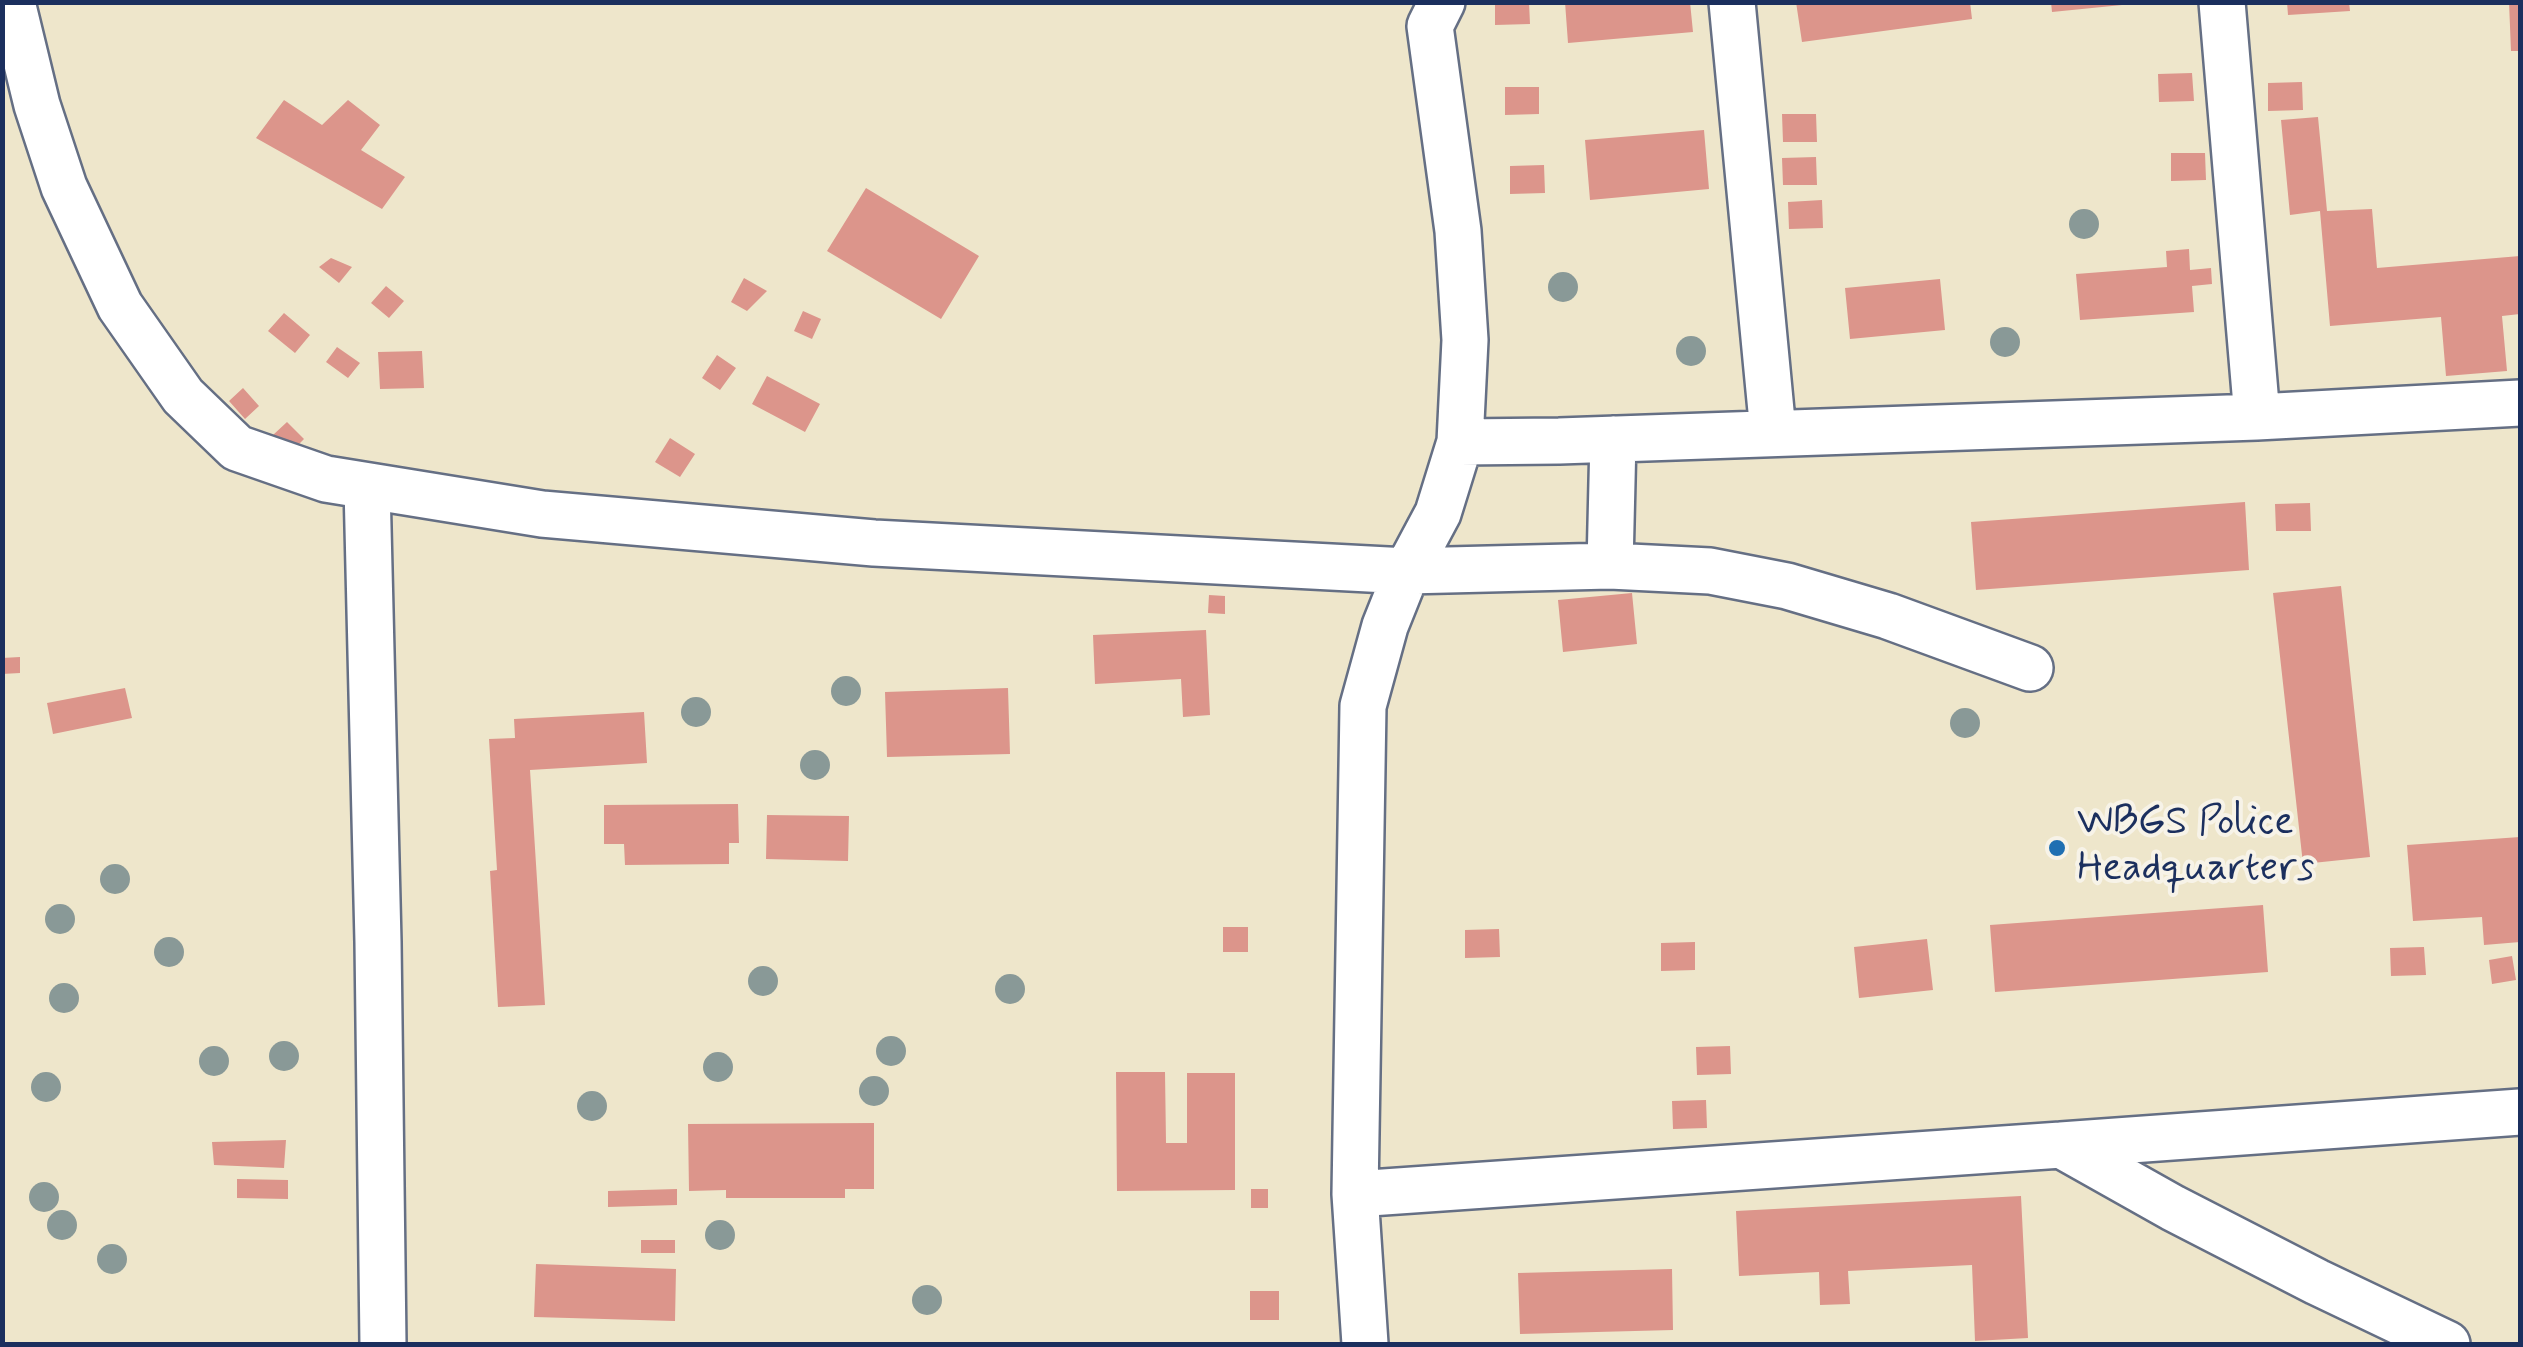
<!DOCTYPE html>
<html>
<head>
<meta charset="utf-8">
<style>
  body { margin:0 }
  #map { position:relative; width:2523px; height:1347px; overflow:hidden; background:#eee6cb; font-family:Mynerve,sans-serif }
  canvas { display:block }
  .frame { position:absolute; inset:0; border:5px solid #1b2f5e; pointer-events:none }
</style>
</head>
<body>
<div id="map">
<canvas width="2523" height="1347"></canvas>
<div class="frame"></div>
</div>
<script>
const c = document.querySelector('canvas').getContext('2d');
c.lineJoin = 'round';
function fillPath(path, color) { c.fillStyle = color; c.fill(path, 'evenodd'); }
const poly = rows => new Path2D(rows.map(r => 'M' + r).join(''));
function strokePath(path, color, width, dash) { c.strokeStyle = color; c.lineWidth = width; c.lineCap = dash ? 'butt' : 'round'; c.setLineDash(dash || []); c.stroke(path); }
function label(font, color, halo, rows, align = 'center') {
  c.font = font + ' Mynerve,sans-serif'; c.lineWidth = 8; c.setLineDash([]); c.textBaseline = 'middle'; c.strokeStyle = halo; c.fillStyle = color; for (const [text, x, y, turn = 0] of rows) {
    c.save(); c.translate(x, y); c.rotate((+turn || 0) * Math.PI / 180); c.textAlign = isNaN(turn) ? turn : align; if (halo) c.strokeText(text, 0, 0); c.fillText(text, 0, 0); c.restore();
  }
}
const building = poly([
  [1495,2,1529,2,1530,24,1495,25],
  [1565,2,1690,2,1693,32,1568,43],
  [1796,2,1970,2,1972,19,1802,42],
  [2051,2,2122,2,2122,5,2052,12],
  [2287,2,2349,2,2350,11,2288,15],
  [2509,2,2520,2,2520,51,2511,51],
  [2192,73,2194,101,2159,102,2158,74],
  [2302,82,2303,110,2268,111,2268,83],
  [1505,87,1539,87,1539,114,1505,115],
  [284,100,322,125,348,100,380,125,361,150,405,177,382,209,256,138],
  [1782,114,1816,114,1817,142,1783,142],
  [2318,117,2327,211,2372,209,2377,268,2520,256,2520,314,2502,316,2507,371,2446,376,2441,317,2330,326,2320,211,2290,215,2281,120],
  [1704,130,1709,189,1590,200,1585,140],
  [2171,153,2205,153,2206,180,2171,181],
  [1816,157,1817,185,1783,185,1782,158],
  [1544,165,1545,193,1510,194,1510,166],
  [866,188,979,256,941,319,827,251],
  [1822,200,1823,228,1789,229,1788,202],
  [2189,249,2190,270,2211,268,2212,284,2192,286,2194,312,2080,320,2076,274,2167,267,2166,251],
  [331,258,352,267,339,283,319,267],
  [744,278,767,291,747,311,731,302],
  [1940,279,1945,330,1850,339,1845,288],
  [386,286,404,301,389,318,371,303],
  [803,311,821,319,812,339,794,331],
  [284,313,310,335,295,353,268,331],
  [337,347,360,363,348,378,326,362],
  [422,351,424,388,380,389,378,352],
  [717,355,736,368,720,390,702,378],
  [767,376,820,404,805,432,752,404],
  [243,388,259,406,245,419,229,401],
  [287,422,304,439,291,452,273,435],
  [670,438,695,454,680,477,655,462],
  [2245,502,2249,570,1976,590,1971,522],
  [2310,503,2311,531,2276,531,2275,504],
  [2341,586,2370,857,2303,864,2273,593],
  [1632,593,1637,644,1563,652,1558,600],
  [1209,595,1225,596,1225,614,1208,613],
  [1206,630,1210,715,1183,717,1181,679,1095,684,1093,635],
  [20,657,20,673,2,674,2,658],
  [125,688,132,718,53,734,47,703],
  [1008,688,1010,754,887,757,885,692],
  [644,712,647,763,530,770,545,1005,498,1007,490,871,497,870,489,739,515,738,514,719],
  [738,804,739,843,729,843,729,864,625,865,624,844,604,844,604,805],
  [767,815,849,816,848,861,766,859],
  [2520,837,2520,942,2484,945,2482,917,2413,921,2407,845],
  [2263,905,2268,972,1995,992,1990,925],
  [1223,927,1248,927,1248,952,1223,952],
  [1499,929,1500,957,1465,958,1465,930],
  [1927,939,1933,990,1859,998,1854,947],
  [1695,942,1695,970,1661,971,1661,943],
  [2424,947,2426,975,2391,976,2390,948],
  [2512,956,2516,980,2492,984,2489,960],
  [1730,1046,1731,1074,1697,1075,1696,1047],
  [1116,1072,1165,1072,1166,1143,1187,1143,1187,1073,1235,1073,1235,1190,1117,1191],
  [1706,1100,1707,1128,1673,1129,1672,1101],
  [874,1123,874,1189,845,1189,845,1198,726,1198,726,1190,689,1191,688,1124],
  [286,1140,284,1168,214,1165,212,1142],
  [237,1179,288,1180,288,1199,237,1198],
  [677,1189,677,1205,608,1207,608,1191],
  [1251,1189,1268,1189,1268,1208,1251,1208],
  [2021,1196,2028,1338,1975,1341,1972,1265,1848,1271,1850,1304,1820,1305,1819,1272,1739,1276,1736,1211],
  [641,1240,675,1240,675,1253,641,1253],
  [536,1264,676,1269,675,1321,534,1317],
  [1672,1269,1673,1330,1520,1334,1518,1273],
  [1250,1291,1279,1291,1279,1320,1250,1320]
]);
const minor = poly([
  [12,2,37,105,64,187,120,306,183,396,237,448,326,479,542,514,874,543,1407,571,1610,566,1710,571,1787,586,1888,616,2030,668],
  [1732,2,1773,432],
  [2222,2,2257,417],
  [1460,442,1559,441,2257,417,2520,403],
  [367,486,378,942,383,1344],
  [1610,566,1613,439],
  [2061,1145,2520,1112],
  [1355,1194,2061,1145,2173,1208,2317,1282,2447,1344],
  [1365,1344,1355,1194,1363,706,1385,626,1407,571,1438,513,1460,442,1465,340,1458,231,1430,26,1442,2]
]);
const trees = [
  [2084,224],
  [1563,287],
  [2005,342],
  [1691,351],
  [846,691],
  [696,712],
  [1965,723],
  [815,765],
  [115,879],
  [60,919],
  [169,952],
  [763,981],
  [1010,989],
  [64,998],
  [891,1051],
  [284,1056],
  [214,1061],
  [718,1067],
  [46,1087],
  [874,1091],
  [592,1106],
  [44,1197],
  [62,1225],
  [720,1235],
  [112,1259],
  [927,1300]
];
const markers = [
  [2057,848,10,"#1f6fb2"]
];
const poiNames = [
  ["WBGS Police",2077,825],
  ["Headquarters",2077,871]
];
fillPath(building, '#dc958b');
strokePath(minor, '#656f84', 50);
strokePath(minor, '#fff', 45);
c.fillStyle = '#899997';
for (const [x, y] of trees) { c.beginPath(); c.arc(x, y, 15, 0, 2 * Math.PI); c.fill(); }
for (const [x, y, r, color] of markers) { const dot = new Path2D(); dot.arc(x, y, r, 0, 2 * Math.PI); c.fillStyle = color; c.fill(dot); strokePath(dot, '#f7f3e8', 4); }
label('40px', '#1b2f5e', '#f7f3e8', poiNames, 'left');
</script>
</body>
</html>
